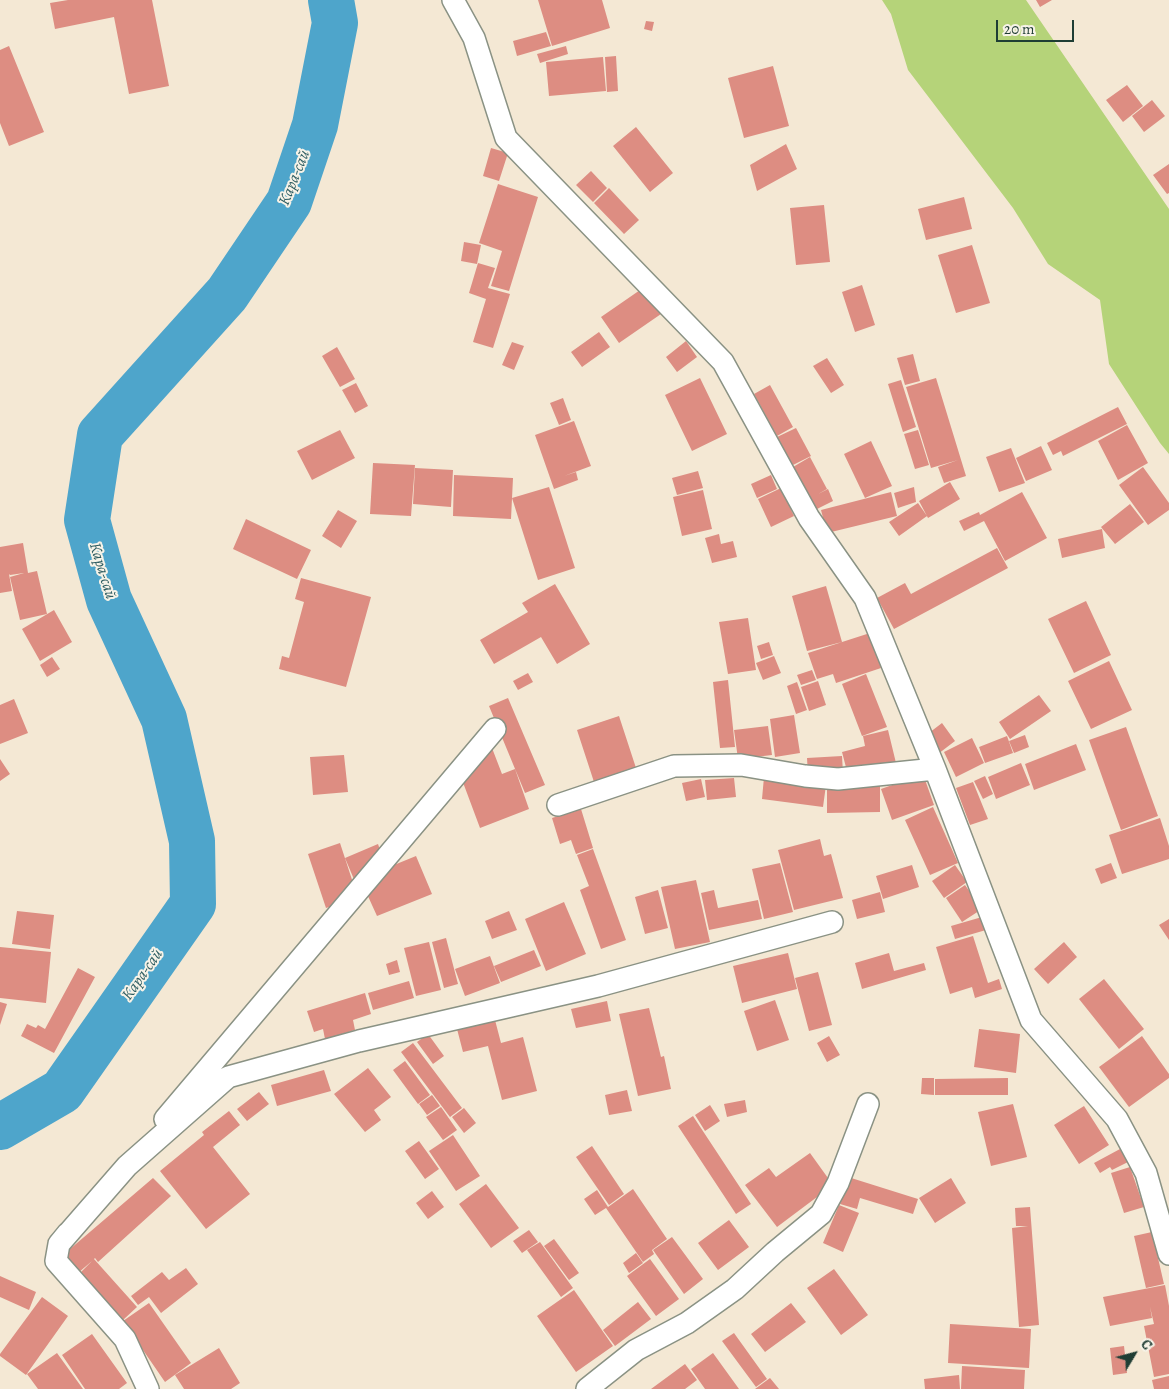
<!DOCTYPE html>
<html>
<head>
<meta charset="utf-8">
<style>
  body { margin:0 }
  #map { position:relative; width:1169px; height:1389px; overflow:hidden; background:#f4e8d4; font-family:Alegreya,serif }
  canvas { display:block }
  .north { position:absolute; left:1109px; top:1329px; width:50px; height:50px; -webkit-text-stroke:4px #f7f3e8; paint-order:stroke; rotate:53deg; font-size:14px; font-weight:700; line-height:20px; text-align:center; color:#1f3d34 }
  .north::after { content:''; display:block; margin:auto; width:18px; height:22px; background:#1f3d34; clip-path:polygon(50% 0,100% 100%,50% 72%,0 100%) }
  .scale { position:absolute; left:996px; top:20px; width:78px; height:22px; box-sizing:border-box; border:2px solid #1f3d34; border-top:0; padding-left:6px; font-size:15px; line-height:18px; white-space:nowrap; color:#1f3d34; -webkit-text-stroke:4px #f7f3e8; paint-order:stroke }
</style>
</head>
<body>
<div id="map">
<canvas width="1169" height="1389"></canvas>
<div class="north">С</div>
<div class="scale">20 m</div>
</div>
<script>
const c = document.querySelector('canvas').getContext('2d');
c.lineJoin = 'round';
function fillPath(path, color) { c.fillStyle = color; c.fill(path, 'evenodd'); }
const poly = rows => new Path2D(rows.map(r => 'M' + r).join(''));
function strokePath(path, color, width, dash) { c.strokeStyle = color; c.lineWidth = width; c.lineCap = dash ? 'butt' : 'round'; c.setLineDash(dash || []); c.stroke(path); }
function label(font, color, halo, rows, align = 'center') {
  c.font = font + ' Alegreya,serif'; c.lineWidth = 4; c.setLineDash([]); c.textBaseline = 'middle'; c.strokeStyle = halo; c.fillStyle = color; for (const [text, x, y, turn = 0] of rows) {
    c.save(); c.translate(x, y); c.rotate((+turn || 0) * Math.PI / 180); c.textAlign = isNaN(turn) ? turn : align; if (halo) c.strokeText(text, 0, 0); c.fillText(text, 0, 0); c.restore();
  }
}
const green = poly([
  [882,0,1026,0,1169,209,1169,454,1160,443,1109,364,1100,300,1048,264,1013,208,908,70,891,14]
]);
const river = poly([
  [0,1127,62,1091,193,904,192,841,164,719,109,600,87,520,100,435,227,294,289,202,315,125,335,23,331,0]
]);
const building = poly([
  [68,0,152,0,169,86,129,94,114,17,55,29,50,3],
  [538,0,602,0,610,28,552,46],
  [1036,0,1052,0,1040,7],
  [646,21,654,22,652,31,644,29],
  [546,32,551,46,517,56,513,41],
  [9,46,44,132,9,146,0,123,0,50],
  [566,46,568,54,540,63,537,54],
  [616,56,618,91,607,92,605,57],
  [603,57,606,91,549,96,546,62],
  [773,66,789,126,744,138,728,78],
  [1127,85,1143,106,1123,122,1106,100],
  [1152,100,1165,116,1144,132,1132,116],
  [636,127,673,173,650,192,613,146],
  [786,144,797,169,757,191,750,165],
  [491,148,508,153,499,181,483,176],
  [1169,164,1169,193,1167,194,1153,175],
  [591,171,607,188,593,202,576,185],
  [498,184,538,197,509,291,491,286,502,251,479,243],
  [609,188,639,220,624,234,594,203],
  [964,197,972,229,926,240,918,209],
  [824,205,830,262,796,265,790,208],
  [464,242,481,245,477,264,461,261],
  [972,245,990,303,956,313,938,255],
  [478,263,495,268,488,288,510,294,493,348,473,342,486,299,469,293],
  [862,285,875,325,855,332,842,292],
  [643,288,661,314,619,343,601,317],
  [599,332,610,347,582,367,571,352],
  [686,341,697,357,677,372,666,357],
  [512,342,524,346,514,370,502,365],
  [337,347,355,379,340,387,322,356],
  [913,354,920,381,905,385,897,358],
  [827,358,844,385,831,393,813,366],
  [700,378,727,434,692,451,665,395],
  [936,378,966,476,944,483,938,467,958,460,931,468,906,387],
  [901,380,916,427,903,432,888,384],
  [356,383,368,406,355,413,342,390],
  [770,385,793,427,777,436,754,394],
  [563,398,571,420,559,425,550,403],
  [1118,407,1127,424,1063,456,1061,451,1053,455,1047,443],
  [574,421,591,466,564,476,576,472,578,480,554,489,535,435],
  [1127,425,1148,463,1118,480,1098,441],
  [796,428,811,456,791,466,777,437],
  [340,430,355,458,312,480,297,451],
  [918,430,929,465,915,469,904,434],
  [871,441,892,486,865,498,844,454],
  [1041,446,1052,470,1026,481,1016,458],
  [1011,448,1025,483,999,492,986,457],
  [810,457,827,489,818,494,828,489,833,501,813,511,810,498,793,467],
  [373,463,415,465,411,516,370,514],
  [1143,467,1169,503,1169,510,1148,525,1119,485],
  [415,468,453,470,451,507,413,504],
  [698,471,703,488,677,495,672,478],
  [454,475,513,478,511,519,453,516],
  [771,475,777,489,757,498,751,484],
  [950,482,960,499,928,518,919,501],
  [549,487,575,568,538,580,512,498],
  [914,487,916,502,898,508,894,493],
  [781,488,794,516,771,527,758,499],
  [703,490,712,529,682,536,673,497],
  [891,492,897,516,827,533,821,510],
  [1022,492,1047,538,1005,561,984,521,964,531,959,521,979,512,980,515],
  [918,503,927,516,899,536,889,522],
  [1130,504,1144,522,1115,544,1101,527],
  [338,510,357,521,341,548,322,536],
  [246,519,311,550,297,579,233,549],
  [1102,529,1105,548,1062,558,1058,539],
  [719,534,721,544,733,541,737,557,712,563,705,538],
  [23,543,28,573,37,571,47,614,20,620,10,577,24,573,10,575,9,574,12,591,0,593,0,547],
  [997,548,1008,568,894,629,877,598,905,583,911,594],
  [301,578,371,597,346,687,279,669,282,656,289,658,304,602,295,599],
  [555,584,590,644,557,664,541,637,494,664,480,640,528,612,522,603],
  [826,586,842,642,807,651,792,596],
  [1086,601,1111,655,1074,673,1048,619],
  [54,610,72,642,40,661,22,629],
  [748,618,756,670,728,674,719,622],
  [870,633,881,668,836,683,833,674,817,679,808,653],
  [769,642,773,655,761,659,757,646],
  [774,656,781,673,763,680,756,663],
  [52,657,60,669,47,677,40,665],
  [1109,661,1132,710,1091,729,1068,681],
  [812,670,816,680,801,685,797,675],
  [528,673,533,682,518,690,513,681],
  [866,674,887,727,862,736,842,684],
  [728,680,735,747,720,748,713,682],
  [818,681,826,705,809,711,801,687],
  [797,682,807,710,796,714,787,686],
  [1039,695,1051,711,1010,739,999,722],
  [508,698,545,785,525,793,489,706],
  [14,699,28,733,0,744,0,705],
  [794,715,800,753,775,757,770,719],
  [619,716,636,768,594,782,577,730],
  [942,723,955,741,938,754,925,736],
  [768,726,772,755,738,759,734,730],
  [1126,727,1158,816,1121,830,1089,740],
  [888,730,896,763,848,775,842,752,865,746,863,736],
  [1025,735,1029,747,1014,753,1009,741],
  [1007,736,1013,753,985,763,979,747],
  [972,738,984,763,956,777,944,752],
  [1076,744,1086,770,1034,790,1025,764],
  [492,748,502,774,515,769,529,809,480,828,455,761],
  [344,755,348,792,313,795,310,757],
  [842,756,843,773,808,775,807,758],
  [0,759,10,774,0,781],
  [1021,763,1030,785,996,799,988,777],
  [923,774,934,805,892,820,881,789],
  [985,776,993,794,983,799,974,781],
  [764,777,826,785,823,807,762,799],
  [734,778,736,797,707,800,705,780],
  [701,779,705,797,686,801,682,783],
  [973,782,988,819,970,825,956,788],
  [827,786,880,786,880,812,827,813],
  [933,807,958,863,930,875,905,820],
  [581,809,593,848,576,854,571,840,560,844,552,818],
  [1160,818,1169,846,1169,859,1122,874,1109,835],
  [820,839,824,856,831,854,843,898,794,910,778,850],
  [340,843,358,898,326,908,308,854],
  [378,844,380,850,394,865,416,856,432,894,377,916,367,894,361,896,345,858],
  [593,849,626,940,601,949,580,890,589,886,577,855],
  [780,863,793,912,764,919,752,869],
  [1111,863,1117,878,1101,884,1095,869],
  [912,865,919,887,883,899,876,876],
  [955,865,967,882,944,898,932,881],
  [696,880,710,942,675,949,661,887],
  [965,885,982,909,962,922,946,898],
  [658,890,668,928,645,934,635,897],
  [714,890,718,908,758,900,762,919,709,930,701,893],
  [880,892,885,912,857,919,852,900],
  [564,902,586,954,546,971,525,919],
  [17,911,54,915,50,949,12,944],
  [509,911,517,930,492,939,485,921],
  [982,917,986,930,955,939,951,926],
  [1169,919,1169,940,1159,925],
  [973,936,988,983,999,979,1002,989,975,998,972,987,950,994,936,947],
  [446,938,458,984,444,988,432,942],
  [429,942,441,990,416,996,404,948],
  [1064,942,1077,957,1048,984,1034,969],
  [0,947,51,952,46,1003,0,998],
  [534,950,541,966,501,982,494,966],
  [788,953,797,989,742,1003,733,966],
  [889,953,894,971,924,963,926,970,862,989,855,963],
  [490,956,500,983,465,996,455,969],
  [397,960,400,972,389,975,386,964],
  [78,968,95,977,54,1053,21,1036,27,1024,36,1028,38,1025,45,1029],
  [818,972,832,1025,809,1031,795,978],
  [1104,979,1144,1029,1119,1049,1079,999],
  [409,981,414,998,373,1010,368,993],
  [365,993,371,1014,353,1020,355,1030,325,1039,323,1029,314,1032,307,1011],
  [775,1000,789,1040,757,1051,744,1011],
  [607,1001,611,1021,576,1028,571,1009],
  [0,1002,7,1004,0,1025],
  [649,1008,661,1057,664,1056,671,1089,638,1096,619,1014],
  [495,1020,501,1043,523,1037,537,1091,502,1100,488,1046,463,1052,457,1029],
  [979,1029,1020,1034,1016,1073,974,1067],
  [428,1034,444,1056,433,1064,417,1042],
  [829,1036,840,1055,827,1062,817,1043],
  [1142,1036,1169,1074,1169,1078,1129,1107,1099,1067],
  [413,1043,462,1108,450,1117,401,1052],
  [405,1061,430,1095,418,1104,393,1070],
  [368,1068,391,1097,374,1110,381,1120,365,1132,334,1094],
  [324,1070,331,1091,277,1106,271,1085],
  [922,1078,934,1078,934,1095,921,1094],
  [1008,1078,1008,1095,935,1095,935,1079],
  [627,1090,632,1111,609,1115,605,1095],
  [259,1092,269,1104,247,1121,237,1109],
  [432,1095,440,1106,427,1115,419,1104],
  [745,1100,747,1112,727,1117,724,1104],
  [1013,1104,1027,1157,991,1166,978,1112],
  [710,1105,720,1121,705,1131,695,1115],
  [1084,1106,1109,1145,1079,1164,1054,1125],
  [441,1107,457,1130,443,1140,426,1117],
  [464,1108,476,1123,464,1133,452,1117],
  [229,1111,240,1125,213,1147,250,1194,206,1229,160,1171,204,1135,202,1132],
  [693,1116,751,1204,736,1214,678,1126],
  [453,1135,480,1176,456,1191,429,1151],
  [419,1141,439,1169,425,1179,405,1151],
  [592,1146,624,1194,609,1205,576,1157],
  [1120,1149,1128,1162,1112,1170,1110,1167,1100,1173,1094,1163],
  [810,1153,833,1185,777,1227,745,1185,769,1168,776,1177],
  [1130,1167,1144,1207,1124,1213,1111,1173],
  [848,1177,918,1199,913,1214,860,1198,857,1209,840,1204],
  [153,1178,171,1196,98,1262,95,1258,94,1259,137,1307,123,1320,80,1273,92,1261,78,1273,63,1255],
  [951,1178,966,1203,935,1223,919,1198],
  [486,1184,519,1228,491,1248,459,1204],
  [633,1189,667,1239,652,1250,654,1254,643,1262,606,1208,595,1215,584,1199,597,1190,608,1207],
  [432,1191,444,1207,428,1219,416,1203],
  [839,1205,859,1213,843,1252,823,1243],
  [1030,1207,1039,1325,1019,1327,1012,1228,1028,1226,1016,1226,1015,1208],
  [729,1220,749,1247,718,1270,698,1243],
  [529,1230,538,1242,522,1253,513,1241],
  [1152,1232,1164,1284,1146,1288,1134,1236],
  [672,1237,703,1279,684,1294,653,1250],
  [554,1239,579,1273,569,1280,544,1246],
  [540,1242,573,1288,561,1297,527,1250],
  [636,1253,643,1263,629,1273,623,1263],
  [650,1259,679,1299,656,1316,627,1276],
  [186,1268,198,1284,161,1313,149,1297,138,1305,131,1296,162,1272,169,1280],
  [834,1269,868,1315,841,1335,807,1288],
  [0,1276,36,1292,29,1310,0,1297],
  [1165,1285,1169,1306,1169,1321,1157,1323,1169,1321,1169,1374,1154,1377,1144,1326,1154,1324,1150,1307,1152,1318,1110,1326,1103,1297],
  [574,1290,613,1346,576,1372,537,1316],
  [42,1297,68,1316,26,1375,0,1356,0,1354],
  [638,1302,651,1319,615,1346,603,1330],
  [149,1303,191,1363,165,1382,123,1321],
  [791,1303,806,1322,765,1352,751,1334],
  [950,1324,1031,1329,1029,1368,948,1363],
  [734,1333,767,1379,756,1387,722,1341],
  [92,1334,127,1383,119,1389,85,1389,62,1355],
  [1124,1346,1127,1373,1113,1375,1110,1348],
  [219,1348,240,1383,231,1389,184,1389,175,1375],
  [57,1353,83,1389,38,1389,27,1374],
  [713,1353,739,1389,705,1389,691,1369],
  [685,1364,697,1380,685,1389,651,1389],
  [962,1366,1025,1370,1024,1389,961,1389],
  [959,1375,960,1389,925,1389,924,1379],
  [1169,1376,1169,1389,1154,1389,1152,1380],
  [770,1378,779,1389,755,1389]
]);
const minor = poly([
  [453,0,474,38,506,138,723,362,809,518,865,598,935,769,1031,1020,1117,1119,1146,1173,1169,1254],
  [558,805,674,766,741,765,805,776,838,779,935,769],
  [165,1119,495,729],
  [68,1233,59,1244,56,1261,125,1339,148,1389],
  [59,1244,127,1166,228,1077,359,1041,598,986,832,922],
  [587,1389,636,1350,687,1323,735,1289,775,1252,821,1214,838,1183,868,1104]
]);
const waterNames = [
  ["Кара-сай",295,178,-68],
  ["Кара-сай",102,571,73],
  ["Кара-сай",143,975,-55]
];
fillPath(green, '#b5d379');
strokePath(river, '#4ea5cb', 46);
fillPath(building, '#dd8d82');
strokePath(minor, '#8a9284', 24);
strokePath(minor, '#fff', 21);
label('italic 16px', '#2d5c61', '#f7f3e8', waterNames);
</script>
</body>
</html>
